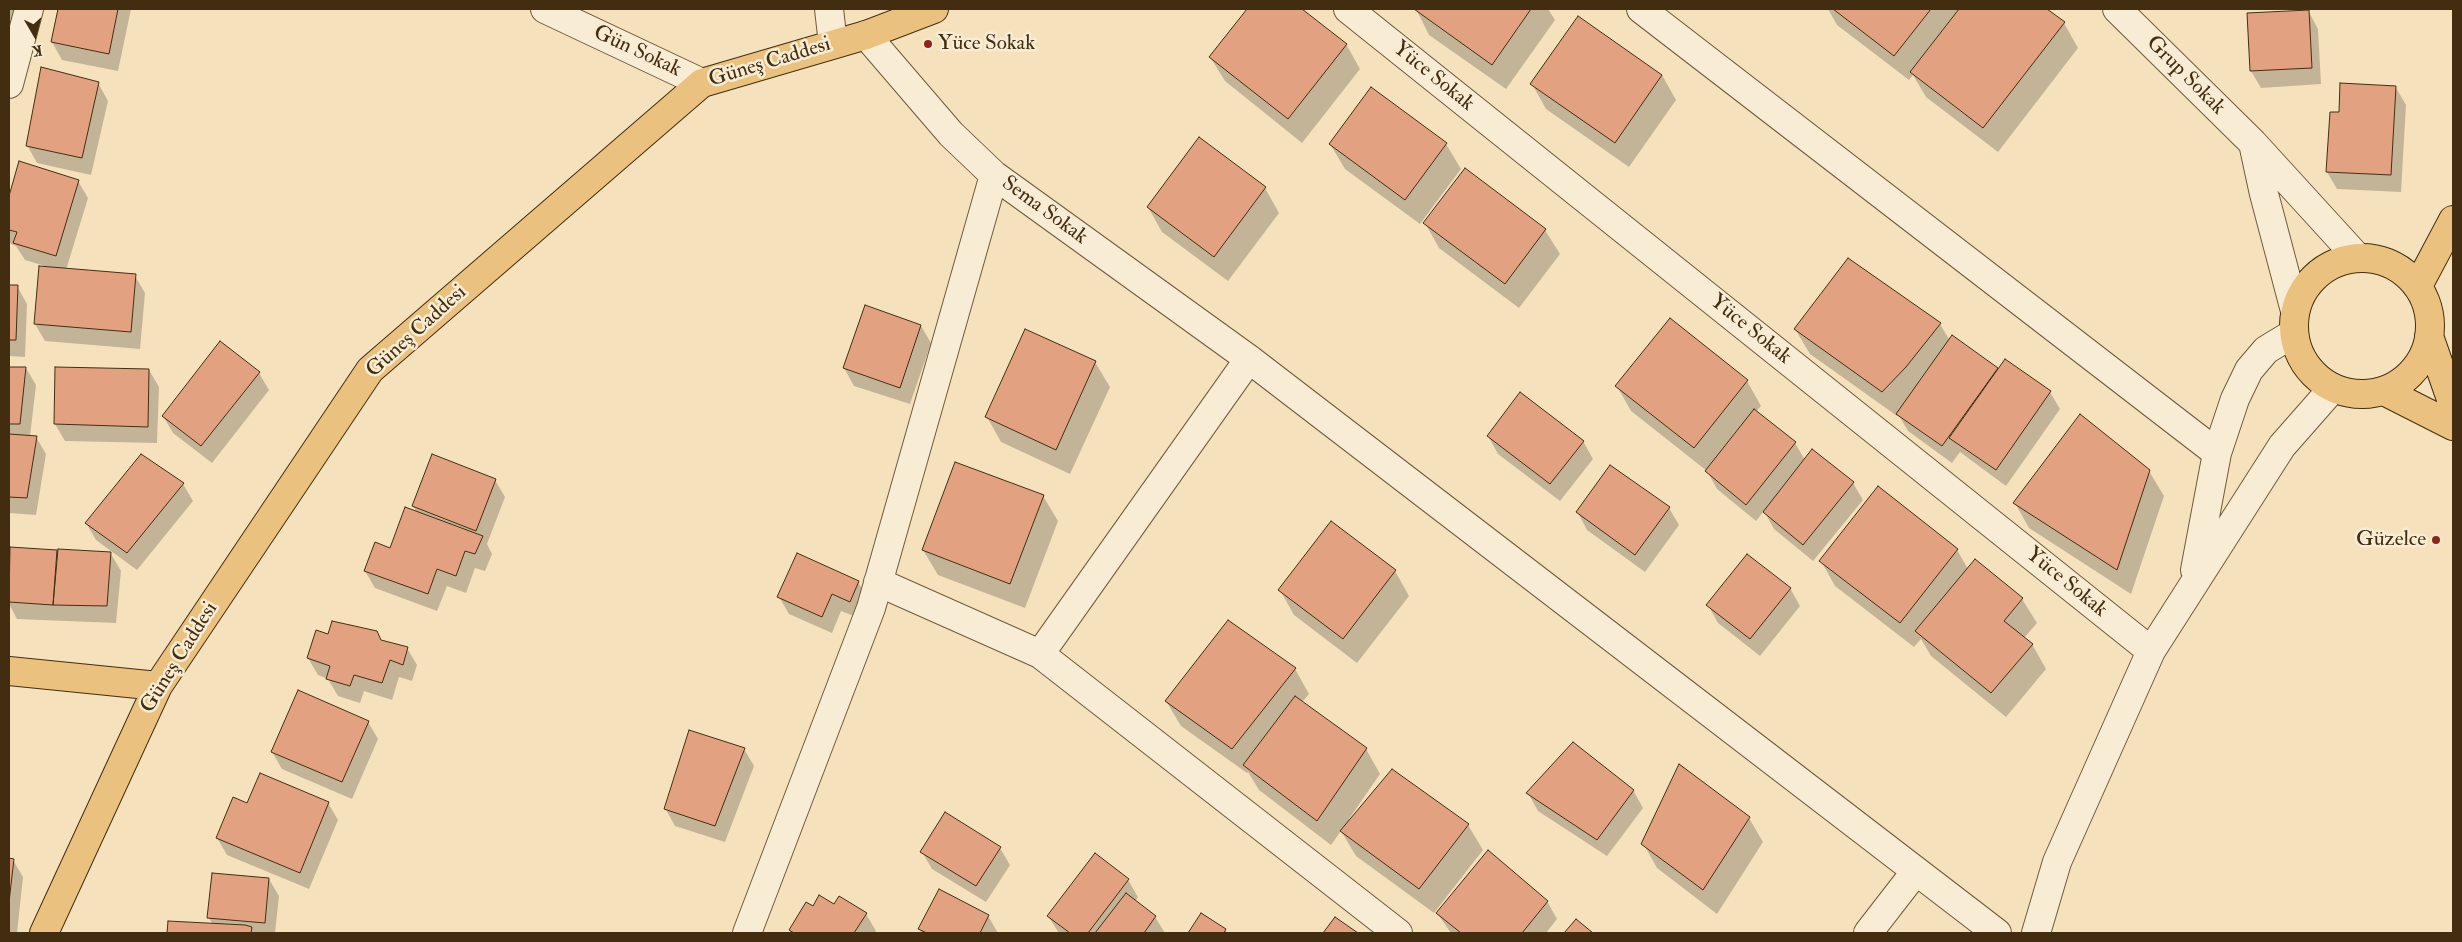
<!DOCTYPE html>
<html>
<head>
<meta charset="utf-8">
<style>
  body { margin:0 }
  #map { position:relative; width:2462px; height:942px; overflow:hidden; background:#f5e2bd; font-family:"IM FELL Double Pica",serif }
  canvas { display:block }
  .frame { position:absolute; inset:0; border:10px solid #432d10; pointer-events:none }
  .north { position:absolute; left:10px; top:10px; width:50px; height:50px; -webkit-text-stroke:4px #f8ecd4; paint-order:stroke; rotate:172deg; font-size:14px; font-weight:700; line-height:20px; text-align:center; color:#432d10 }
  .north::after { content:''; display:block; margin:auto; width:18px; height:22px; background:#432d10; clip-path:polygon(50% 0,100% 100%,50% 72%,0 100%) }
</style>
</head>
<body>
<div id="map">
<canvas width="2462" height="942"></canvas>
<div class="frame"></div>
<div class="north">K</div>
</div>
<script>
const c = document.querySelector('canvas').getContext('2d');
c.lineJoin = 'round';
function fillPath(path, color) { c.fillStyle = color; c.fill(path, 'evenodd'); }
const poly = rows => new Path2D(rows.map(r => 'M' + r).join(''));
function strokePath(path, color, width, dash) { c.strokeStyle = color; c.lineWidth = width; c.lineCap = dash ? 'butt' : 'round'; c.setLineDash(dash || []); c.stroke(path); }
function label(font, color, halo, rows, align = 'center') {
  c.font = font + ' "IM FELL Double Pica",serif'; c.lineWidth = 5; c.setLineDash([]); c.textBaseline = 'middle'; c.strokeStyle = halo; c.fillStyle = color; for (const [text, x, y, turn = 0] of rows) {
    c.save(); c.translate(x, y); c.rotate((+turn || 0) * Math.PI / 180); c.textAlign = isNaN(turn) ? turn : align; if (halo) c.strokeText(text, 0, 0); c.fillText(text, 0, 0); c.restore();
  }
}
const shadow = poly([
  [9,9,17,9,13,24,9,22],
  [59,9,131,9,118,71,62,60,52,42],
  [1248,9,1300,9,1346,44,1360,69,1302,143,1225,81,1210,57],
  [1416,9,1548,9,1555,20,1506,89,1429,35],
  [1828,9,2045,9,2064,23,2078,48,1998,152,1926,97,1913,75,1909,80,1837,25],
  [2309,12,2318,29,2321,84,2261,88,2251,71],
  [1662,75,1676,100,1629,167,1546,109,1532,84],
  [98,83,108,101,91,175,37,163,27,145],
  [2396,88,2406,105,2401,192,2337,189,2327,172,2340,114],
  [1330,144,1446,144,1461,169,1420,224,1345,169],
  [20,163,78,181,88,198,66,270,135,276,145,293,140,349,45,341,35,324,48,267,25,260,16,246,11,244,9,241,9,200],
  [1265,188,1279,213,1228,281,1162,232,1148,207],
  [1425,223,1545,230,1560,254,1519,308,1439,248],
  [9,286,17,286,27,304,25,357,9,356],
  [1670,320,1747,381,1761,406,1756,412,1795,443,1805,460,1853,483,1863,500,1813,561,1774,529,1764,511,1756,521,1717,489,1707,471,1631,411,1617,386],
  [1940,324,1950,341,1952,337,1999,370,2005,361,2050,392,2060,409,2006,486,1960,452,1952,463,1908,431,1898,414,1897,416,1810,354,1795,329],
  [921,326,931,343,910,404,854,386,844,368],
  [221,343,259,373,269,390,212,463,173,433,163,416],
  [1095,362,1110,387,1070,474,1001,442,987,417],
  [9,368,26,368,36,385,30,436,36,437,46,454,36,515,9,513],
  [57,368,149,370,159,387,157,443,65,441,55,424],
  [1488,436,1583,441,1593,459,1560,501,1498,454],
  [141,456,183,484,193,501,137,570,96,540,86,523],
  [2149,471,2164,496,2131,594,2029,528,2015,503],
  [495,480,505,497,487,544,492,554,485,571,475,568,466,593,447,586,437,611,375,588,365,571,391,549,417,513,413,506],
  [1043,496,1058,521,1025,608,938,575,923,550],
  [1669,508,1679,525,1645,572,1587,530,1578,513],
  [11,548,111,554,121,571,116,623,17,619,9,604],
  [1957,550,1968,569,2022,599,2037,623,2024,638,2032,644,2046,669,2006,717,1931,656,1921,639,1914,647,1835,586,1821,561],
  [1395,571,1409,596,1357,663,1294,615,1280,590],
  [858,582,868,599,859,618,841,611,832,633,789,614,779,597],
  [1790,588,1800,606,1760,656,1718,623,1708,605],
  [329,635,381,641,407,648,417,665,412,681,399,677,392,700,364,691,360,703,338,696,328,679,318,675,308,658],
  [1295,669,1309,694,1302,702,1366,749,1380,774,1349,819,1350,821,1392,771,1468,825,1483,850,1434,913,1356,856,1341,831,1331,845,1259,790,1248,772,1247,773,1181,726,1166,701],
  [368,722,378,739,352,799,282,769,272,752],
  [744,749,754,766,725,842,675,826,665,808],
  [1633,790,1643,808,1607,856,1538,811,1528,793],
  [328,803,338,820,309,889,227,855,217,838,248,804],
  [1749,818,1763,842,1717,914,1657,868,1643,843],
  [1000,848,1010,865,986,902,932,869,922,852],
  [1095,854,1128,880,1138,897,1135,902,1155,917,1165,933,1059,933,1048,916],
  [9,860,13,860,23,877,17,933,9,933],
  [269,879,279,896,275,933,168,933,169,922,213,925,209,918],
  [1547,901,1557,919,1546,933,1451,933,1437,913],
  [834,906,866,914,876,931,874,933,792,933,790,930,813,908],
  [1201,915,1225,930,1227,933,1189,933],
  [988,916,998,933,922,933,919,929]
]);
const building = poly([
  [58,9,118,9,109,54,51,42,58,9],
  [1247,9,1302,9,1347,44,1288,119,1209,57,1247,9],
  [1414,9,1531,9,1492,65,1414,9],
  [1833,9,1931,9,1894,56,1833,9],
  [1959,9,2047,9,2065,22,1983,128,1910,72,1959,9],
  [2309,10,2312,68,2250,71,2247,13,2309,10],
  [1578,16,1662,75,1615,143,1530,84,1578,16],
  [41,67,99,82,82,158,26,146,41,67],
  [2340,83,2396,86,2391,175,2326,172,2330,112,2339,112,2340,83],
  [1371,87,1447,143,1405,200,1329,144,1371,87],
  [1199,137,1266,187,1214,257,1147,207,1199,137],
  [19,161,79,180,56,256,13,243,17,232,9,230,9,196,19,161],
  [1465,168,1546,229,1505,284,1423,223,1465,168],
  [1848,258,1941,323,1906,367,1882,392,1794,329,1848,258],
  [39,266,136,274,131,332,34,324,39,266],
  [9,285,18,285,16,340,9,340,9,285],
  [865,305,921,325,900,388,843,368,865,305],
  [1670,318,1748,380,1694,448,1615,386,1670,318],
  [1025,329,1096,361,1056,450,985,417,1025,329],
  [1952,335,1998,368,1942,446,1896,414,1952,335],
  [220,341,260,372,201,446,162,416,220,341],
  [2005,359,2051,391,1996,470,1949,438,2005,359],
  [9,367,26,367,20,424,9,424,9,367],
  [55,367,149,369,148,427,54,424,55,367],
  [1520,392,1584,441,1550,484,1487,436,1520,392],
  [1754,409,1796,442,1746,505,1705,471,1754,409],
  [2080,414,2150,470,2117,570,2013,503,2080,414],
  [9,434,37,436,27,498,9,497,9,434],
  [1812,449,1854,482,1803,545,1763,512,1812,449],
  [141,454,184,483,127,553,85,523,141,454],
  [432,454,496,479,476,531,412,506,432,454],
  [955,462,1044,495,1010,584,922,550,955,462],
  [1610,465,1670,507,1635,555,1576,512,1610,465],
  [1878,486,1958,549,1900,623,1819,561,1878,486],
  [405,507,483,536,475,554,465,551,456,576,437,569,428,594,364,571,375,542,390,548,405,507],
  [1331,521,1396,570,1343,639,1278,590,1331,521],
  [10,547,57,550,53,605,9,602,10,547],
  [58,549,111,552,107,606,53,605,58,549],
  [797,553,859,581,850,602,832,594,822,617,777,597,797,553],
  [1747,554,1791,588,1750,639,1706,605,1747,554],
  [1975,559,2023,598,2004,621,2033,644,1991,693,1915,631,1975,559],
  [1228,620,1296,668,1232,749,1165,701,1228,620],
  [332,621,377,631,381,640,408,647,403,665,390,660,382,683,354,675,350,686,326,679,330,666,307,658,316,630,328,634,332,621],
  [298,690,369,721,342,782,271,752,298,690],
  [1295,696,1367,748,1317,821,1243,765,1295,696],
  [689,730,745,748,715,826,664,809,689,730],
  [1573,742,1634,790,1597,840,1526,793,1573,742],
  [1679,764,1750,817,1703,890,1641,844,1679,764],
  [1392,769,1469,824,1419,889,1340,831,1392,769],
  [260,773,329,802,300,873,216,838,233,797,247,803,260,773],
  [945,812,1001,847,976,886,920,852,945,812],
  [1488,850,1548,901,1522,933,1461,933,1436,913,1488,850],
  [1095,853,1129,879,1088,933,1070,933,1047,916,1095,853],
  [9,858,14,859,9,902,9,858],
  [212,873,269,878,265,923,207,918,212,873],
  [939,889,989,915,980,933,927,933,918,929,939,889],
  [1126,893,1156,916,1144,933,1095,933,1126,893],
  [819,895,834,904,839,896,867,913,854,933,794,933,789,930,806,902,813,906,819,895],
  [1201,913,1226,929,1224,933,1188,933,1201,913],
  [1335,917,1358,933,1323,933,1335,917],
  [1576,919,1593,933,1564,933,1576,919],
  [168,921,245,925,252,927,251,933,167,933,168,921]
]);
const minor = poly([
  [545,9,702,83],
  [829,9,833,44],
  [1348,9,2151,651],
  [1641,9,2217,453],
  [2117,9,2253,143,2358,258],
  [866,35,951,134,994,175,1249,359,1997,933],
  [9,84,29,9],
  [2253,143,2264,194,2295,311],
  [1249,359,1040,654,1398,933],
  [2195,570,2217,453,2235,399,2249,370,2266,350,2294,333],
  [878,582,1040,654],
  [747,933,871,608,994,175],
  [1868,933,1916,871],
  [2036,933,2057,862,2151,651,2282,446,2333,388]
]);
const major = poly([
  '2294 326a68 68 0 1 1 136 0a68 68 0 1 1-136 0Z',
  [2418,286,2453,220],
  [2429,336,2453,405],
  [2384,391,2453,426],
  [9,671,158,686],
  [44,933,158,686,370,370,702,83,866,35,934,9]
]);
const markers = [
  [928,44,5,"#8f2418"],
  [2436,540,5,"#8f2418"]
];
const poiNames = [
  ["Yüce Sokak",938,44],
  ["Güzelce",2426,540,"right"]
];
const streetNames = [
  ["Gün Sokak",637,52,25],
  ["Güneş Caddesi",770,63,-17],
  ["Grup Sokak",2185,76,45],
  ["Yüce Sokak",1433,77,39],
  ["Sema Sokak",1044,211,36],
  ["Yüce Sokak",1750,330,39],
  ["Güneş Caddesi",417,332,-42],
  ["Yüce Sokak",2066,583,39],
  ["Güneş Caddesi",180,658,-58]
];
fillPath(shadow, '#0003');
fillPath(building, '#e2a282');
strokePath(building, '#432d10', 1);
strokePath(minor, '#705a3b', 30);
strokePath(major, '#432d10', 30);
strokePath(minor, '#f8ecd4', 28);
strokePath(major, '#eac17e', 28);
for (const [x, y, r, color] of markers) { const dot = new Path2D(); dot.arc(x, y, r, 0, 2 * Math.PI); c.fillStyle = color; c.fill(dot); strokePath(dot, '#f8ecd4', 2); }
label('21px', '#432d10', '#f8ecd4', poiNames, 'left');
label('21px', '#432d10', '#f8ecd4', streetNames);
</script>
</body>
</html>
